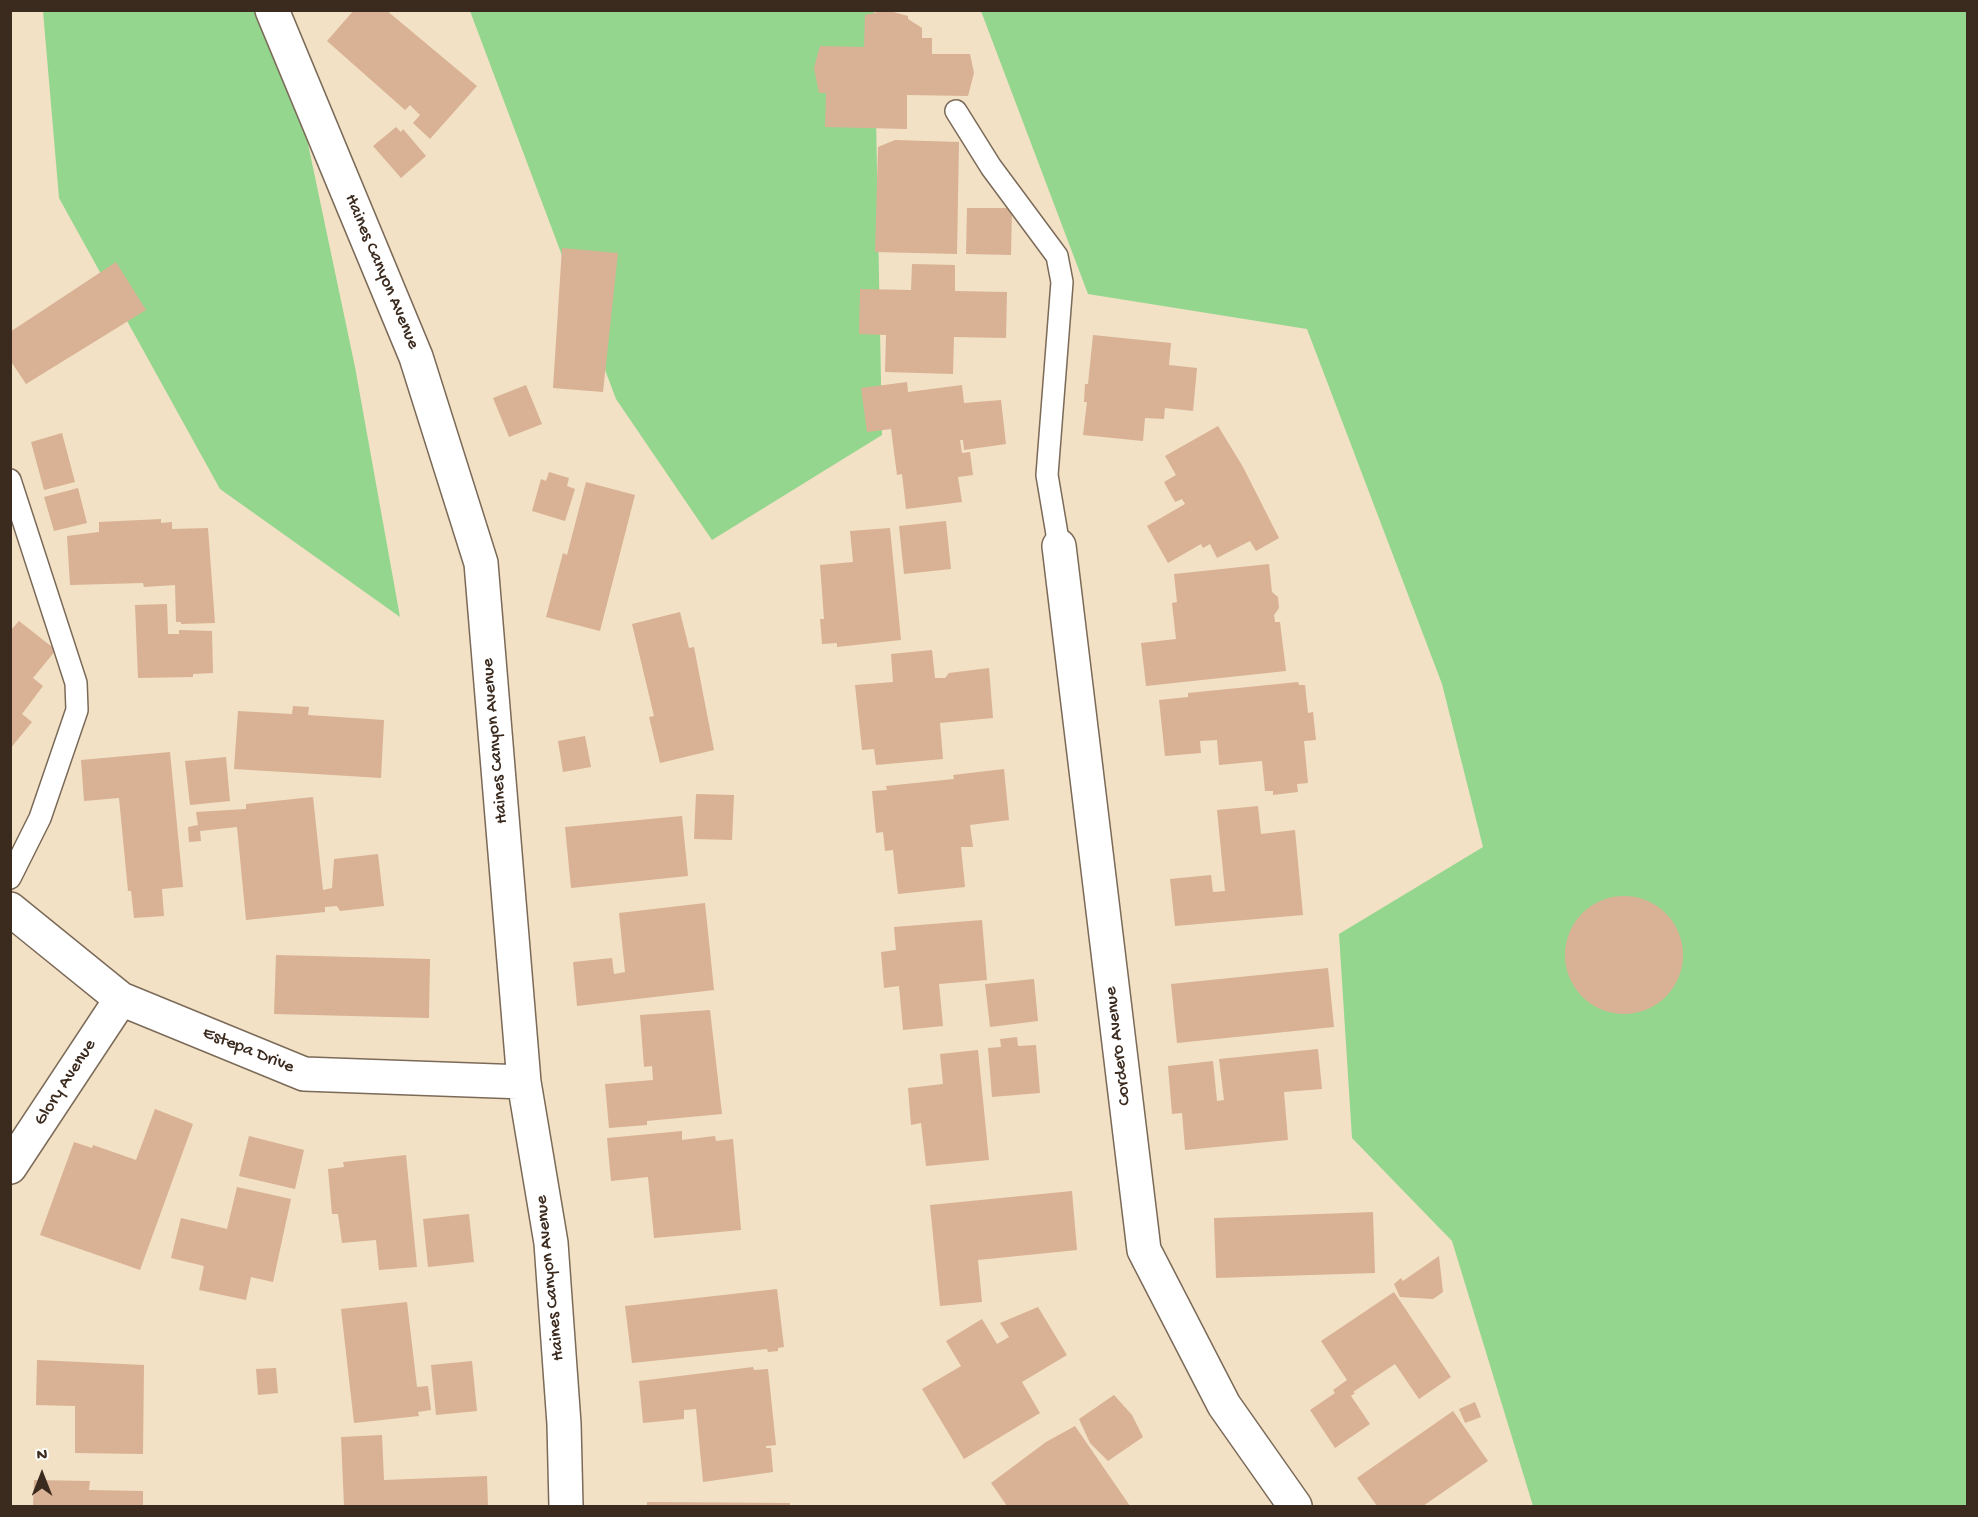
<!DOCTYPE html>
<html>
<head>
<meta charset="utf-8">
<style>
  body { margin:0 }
  #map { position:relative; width:1978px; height:1517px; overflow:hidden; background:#f2e1c5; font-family:"Gochi Hand",sans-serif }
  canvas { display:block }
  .frame { position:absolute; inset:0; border:12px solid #3b2a1e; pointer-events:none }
  .north { position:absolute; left:12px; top:1445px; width:60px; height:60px; -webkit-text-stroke:4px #fff; paint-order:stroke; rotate:0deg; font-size:16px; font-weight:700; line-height:24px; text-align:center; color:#3b2a1e }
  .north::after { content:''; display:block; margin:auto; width:21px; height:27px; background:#3b2a1e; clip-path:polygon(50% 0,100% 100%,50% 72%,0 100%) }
</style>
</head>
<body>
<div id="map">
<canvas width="1978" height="1517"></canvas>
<div class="frame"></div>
<div class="north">N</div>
</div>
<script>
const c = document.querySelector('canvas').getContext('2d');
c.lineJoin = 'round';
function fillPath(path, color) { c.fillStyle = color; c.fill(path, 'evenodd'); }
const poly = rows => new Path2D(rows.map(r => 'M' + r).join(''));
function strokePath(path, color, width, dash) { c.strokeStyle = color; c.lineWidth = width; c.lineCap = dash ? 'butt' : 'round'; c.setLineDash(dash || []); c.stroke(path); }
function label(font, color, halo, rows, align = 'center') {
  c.font = font + ' "Gochi Hand",sans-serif'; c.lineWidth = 4.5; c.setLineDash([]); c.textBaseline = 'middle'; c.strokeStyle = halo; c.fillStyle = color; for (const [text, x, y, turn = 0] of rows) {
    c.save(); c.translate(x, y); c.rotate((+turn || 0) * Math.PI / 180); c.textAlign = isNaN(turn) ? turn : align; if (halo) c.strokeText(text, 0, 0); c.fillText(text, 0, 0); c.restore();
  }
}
const green = poly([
  [43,11,280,11,355,367,400,617,220,489,59,198],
  [470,11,874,11,882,435,712,540,616,399],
  [981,11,1967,11,1967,1506,1533,1506,1452,1241,1352,1138,1339,934,1483,847,1442,684,1307,329,1088,294]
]);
const building = poly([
  [354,10,386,10,477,86,430,139,413,123,420,115,410,105,405,110,327,41],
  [886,10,908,16,908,19,922,28,922,38,932,38,932,54,970,54,974,73,968,96,907,95,907,129,825,127,826,93,819,93,814,68,820,46,864,47,865,15],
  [396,127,401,132,403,129,426,156,401,178,373,146],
  [895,140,959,142,957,254,875,252,878,147],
  [967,208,1012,208,1011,255,966,254],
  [562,248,618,253,603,392,553,388],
  [116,262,146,310,26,384,10,360,10,332],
  [912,264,955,265,955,291,1007,292,1006,338,954,337,953,374,885,372,886,335,859,334,860,289,911,290],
  [1093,335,1171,343,1169,365,1197,368,1193,411,1165,408,1164,419,1145,418,1143,441,1083,435,1087,402,1084,402,1085,384,1088,384],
  [907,382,908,392,962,385,964,403,1001,400,1006,444,964,450,963,440,960,440,962,453,970,452,973,475,958,477,962,502,906,509,902,474,897,475,891,429,867,432,861,388],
  [526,385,542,424,509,437,493,398],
  [1218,426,1243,467,1279,538,1256,551,1250,541,1217,558,1210,544,1203,548,1201,544,1168,563,1147,526,1185,504,1182,499,1175,502,1164,482,1176,475,1165,456],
  [62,433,75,482,44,490,31,442],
  [549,472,569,478,567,486,575,489,565,521,532,511,541,479,546,481],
  [586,482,635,495,600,631,546,617,563,553,567,555],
  [78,488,87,523,54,531,44,497],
  [161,519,161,523,172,522,172,529,208,528,215,623,181,624,181,622,176,622,175,585,144,587,143,583,70,585,67,536,99,532,99,522],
  [946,521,951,569,904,574,899,526],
  [890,528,901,640,837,647,837,643,822,644,820,619,824,619,820,565,853,562,850,531],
  [1269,564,1272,592,1278,597,1279,608,1274,615,1275,622,1280,622,1286,671,1146,686,1141,643,1176,639,1172,603,1177,602,1174,574],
  [167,604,168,634,179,634,179,630,212,631,213,673,193,674,193,677,138,678,135,605],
  [680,612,689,648,694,647,714,750,660,763,649,717,654,716,632,624],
  [19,621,56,650,33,678,43,686,22,714,32,722,10,749,10,631],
  [932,650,935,678,945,678,949,673,989,668,993,718,940,723,943,759,876,765,874,749,862,750,855,685,893,682,891,654],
  [1298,682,1299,685,1305,685,1308,713,1313,712,1316,740,1304,741,1308,783,1297,784,1298,792,1273,795,1273,791,1265,791,1262,761,1219,765,1217,740,1200,741,1201,753,1165,756,1159,700,1188,697,1188,693],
  [293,706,309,707,308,715,384,720,381,778,234,769,238,711,292,714],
  [585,736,591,767,563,772,558,741],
  [170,752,183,887,162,889,164,916,134,918,131,891,128,891,119,798,84,801,81,760],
  [226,757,230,801,190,805,185,761],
  [1004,769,1009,820,970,825,973,847,961,847,965,887,898,894,893,850,885,851,883,832,876,833,872,791,887,790,886,786,954,779,953,775],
  [696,794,734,795,732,840,694,839],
  [313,797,323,890,332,888,334,859,378,854,384,906,340,911,337,906,325,907,325,912,246,920,237,827,200,831,201,841,189,842,188,827,198,825,196,812,246,809,246,804],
  [1258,806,1261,834,1295,830,1303,915,1175,926,1170,879,1211,875,1213,892,1225,891,1217,810],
  [682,816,688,876,571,888,565,827],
  '1565 955a59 59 0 1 1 118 0a59 59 0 1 1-118 0Z',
  [705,903,714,990,577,1006,573,962,612,958,614,974,625,972,619,913],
  [982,920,987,980,939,984,943,1026,903,1030,899,986,884,988,881,952,896,950,894,927],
  [276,955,430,959,429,1018,274,1014],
  [1328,968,1334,1027,1177,1043,1171,984],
  [1034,979,1038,1021,990,1027,985,984],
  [710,1010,722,1114,647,1121,647,1125,609,1128,605,1084,653,1080,652,1066,644,1067,640,1015],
  [1017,1037,1018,1046,1036,1045,1040,1093,992,1097,988,1048,1001,1047,1000,1039],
  [1318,1049,1322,1089,1284,1092,1288,1140,1185,1150,1182,1113,1172,1114,1168,1066,1213,1061,1217,1101,1224,1100,1219,1059],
  [978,1050,989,1160,926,1166,921,1123,911,1125,908,1088,943,1084,940,1054],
  [155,1109,193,1124,140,1270,40,1235,74,1142,92,1148,93,1145,136,1160],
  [682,1131,682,1140,715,1136,716,1141,733,1139,741,1230,654,1238,648,1177,611,1181,607,1138],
  [249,1136,304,1150,295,1189,239,1176],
  [406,1155,417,1267,379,1270,376,1240,342,1243,338,1214,332,1214,328,1169,344,1167,343,1162],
  [237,1187,291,1199,273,1282,251,1277,246,1300,199,1290,204,1266,171,1258,181,1218,227,1229],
  [1072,1191,1077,1250,978,1260,982,1302,940,1306,930,1205],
  [1373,1212,1375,1273,1216,1278,1214,1218],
  [469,1214,474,1262,428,1267,423,1219],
  [1439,1256,1443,1292,1433,1299,1400,1297,1394,1284,1401,1278,1403,1281],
  [777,1289,784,1347,778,1348,778,1351,768,1352,767,1349,632,1363,625,1306],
  [1394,1292,1451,1377,1419,1399,1395,1364,1353,1392,1355,1393,1351,1396,1370,1424,1335,1448,1310,1410,1335,1393,1333,1390,1347,1380,1321,1341],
  [407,1302,417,1387,428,1386,431,1410,418,1412,419,1416,354,1423,341,1309],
  [1038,1307,1067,1355,1022,1382,1040,1413,964,1459,922,1389,961,1366,946,1341,982,1319,997,1344,1009,1337,1000,1323],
  [37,1360,144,1365,143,1454,75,1453,75,1406,36,1405],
  [472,1361,477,1411,436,1415,431,1365],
  [753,1367,754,1370,768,1369,776,1445,766,1446,766,1448,771,1448,773,1472,703,1482,696,1409,684,1410,684,1419,643,1423,639,1381],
  [276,1368,278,1393,258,1395,256,1369],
  [1114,1395,1132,1415,1143,1437,1108,1461,1090,1443,1079,1419],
  [1475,1402,1481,1417,1465,1423,1459,1409],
  [1453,1411,1488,1461,1423,1506,1377,1506,1357,1478],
  [1075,1426,1130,1506,1007,1506,991,1483,1046,1442],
  [382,1435,384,1480,487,1476,488,1506,344,1506,341,1437],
  [34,1480,90,1481,89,1490,143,1491,143,1506,33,1506],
  [647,1502,790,1503,790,1506,647,1506]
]);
const lane = poly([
  [956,111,991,167,1057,256,1062,282,1047,475,1059,546],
  [10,480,76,683,77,710,40,818,10,878]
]);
const street = poly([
  [272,10,416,357,481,563,524,1082,551,1243,564,1424,566,1506],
  [1059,546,1144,1250,1224,1405,1295,1506],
  [10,909,121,999,304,1074,524,1082],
  [10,1167,121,999]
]);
const streetNames = [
  ["Haines Canyon Avenue",381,272,67],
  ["Haines Canyon Avenue",496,741,-95],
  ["Cordero Avenue",1119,1046,-97],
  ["Estepa Drive",248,1051,22],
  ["Glory Avenue",66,1083,-57],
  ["Haines Canyon Avenue",551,1278,-96]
];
fillPath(green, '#94d68e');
fillPath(building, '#d9b194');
strokePath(lane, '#7b6a58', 24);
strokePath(street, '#7b6a58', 36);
strokePath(lane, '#fff', 21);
strokePath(street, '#fff', 33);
label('18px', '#3b2a1e', '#fff', streetNames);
</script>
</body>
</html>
